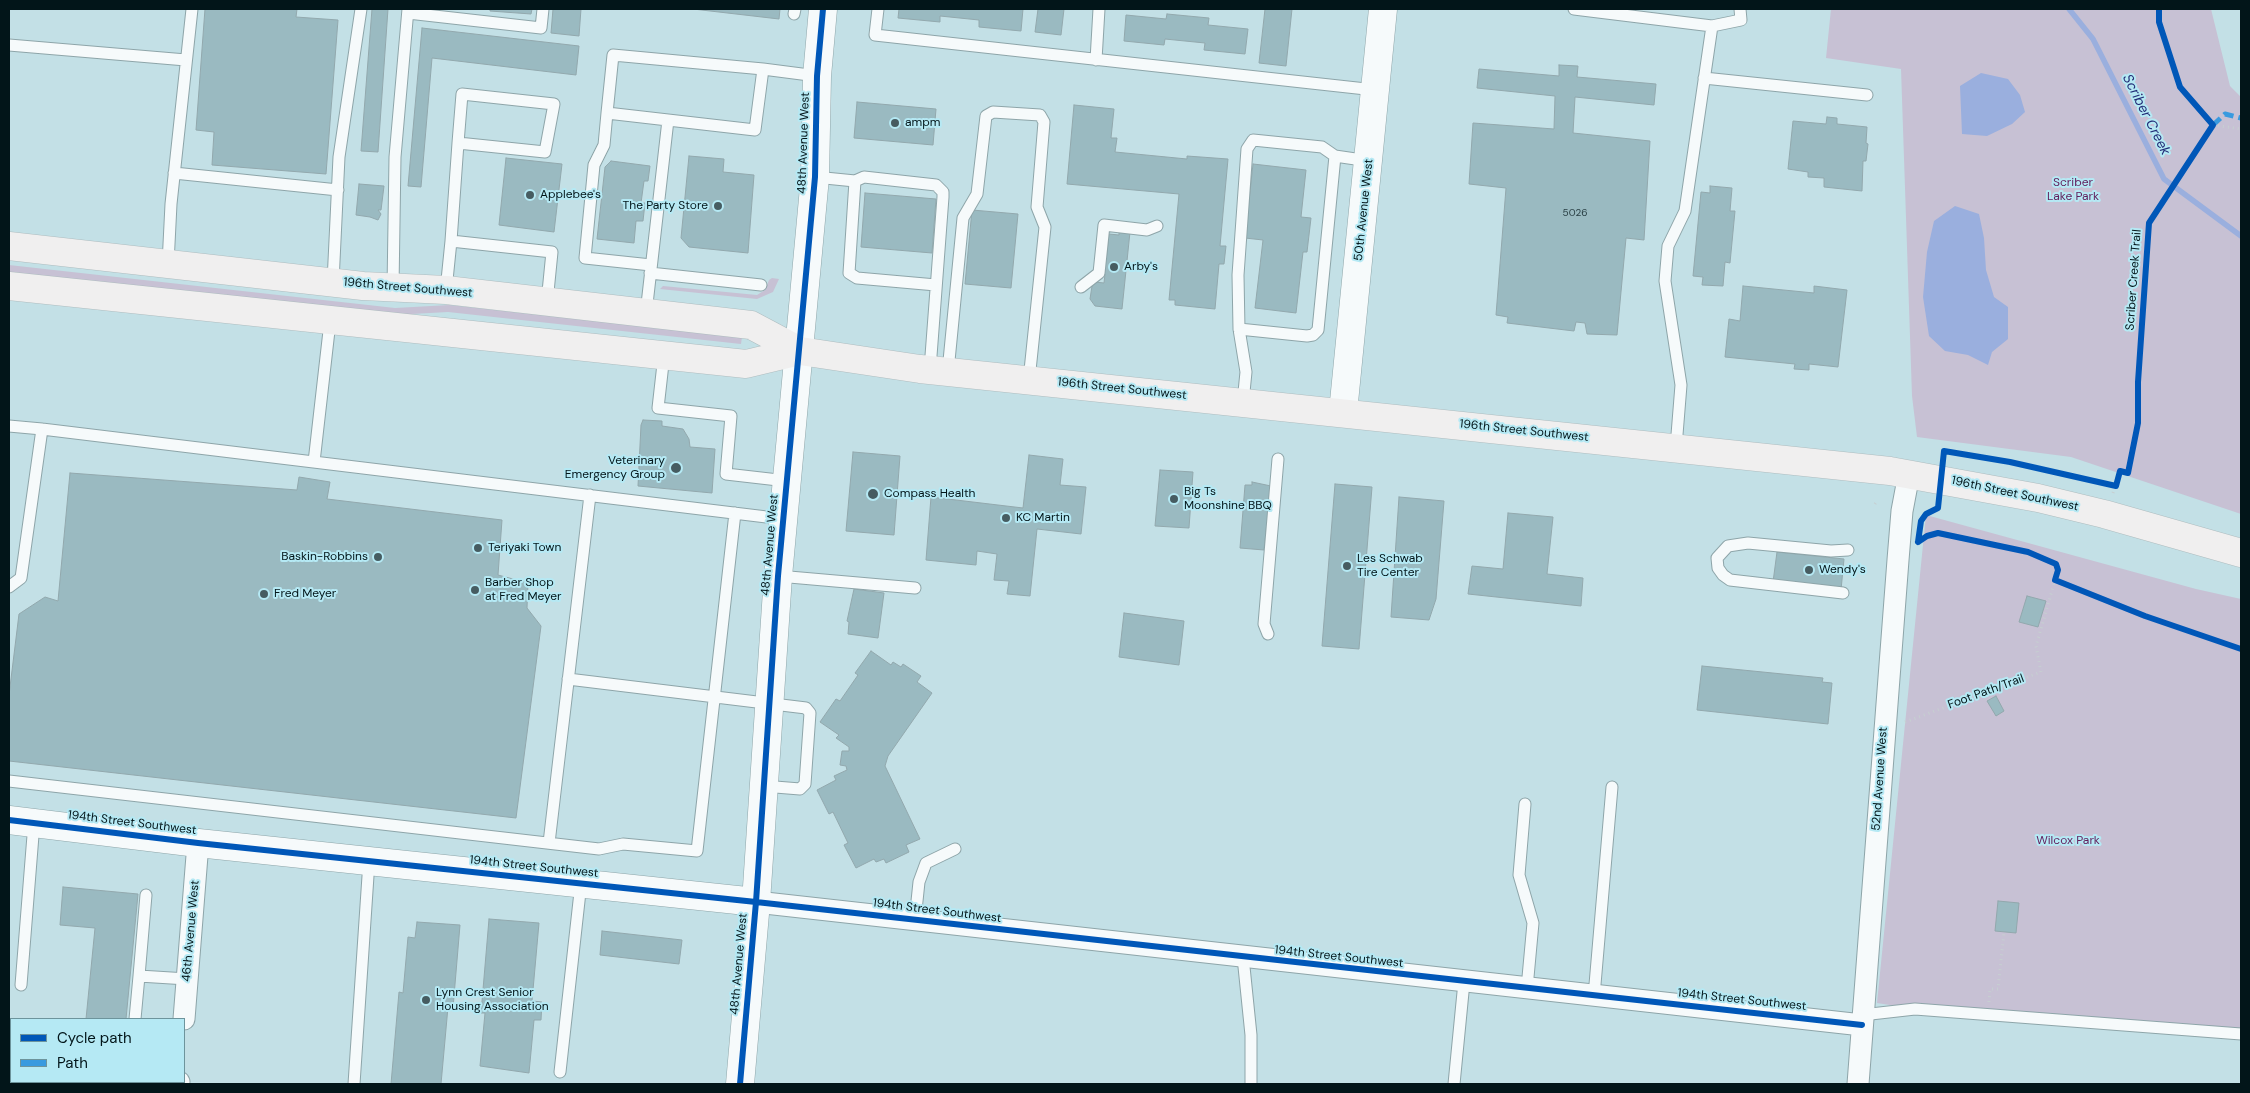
<!DOCTYPE html>
<html>
<head>
<meta charset="utf-8">
<style>
  body { margin:0 }
  #map { position:relative; width:2250px; height:1093px; overflow:hidden; background:#c3e0e6; font-family:"DM Sans",sans-serif }
  canvas { display:block }
  .frame { position:absolute; inset:0; border:10px solid #021519; pointer-events:none }
  .legend { position:absolute; left:10px; top:1018px; width:175px; height:65px; box-sizing:border-box; background:#b5e9f4; border:1px solid #6d949c; margin:0; padding:6px 9px; list-style:none; font-size:15px; color:#021519 }
  .legend li { display:flex; align-items:center; gap:10px; height:25px }
  .legend b { width:25px; border:1px solid #6d949c }
</style>
</head>
<body>
<div id="map">
<canvas width="2250" height="1093"></canvas>
<div class="frame"></div>
<ul class="legend">
<li><b style="height:6px;background:#0057b8"></b>Cycle path</li>
<li><b style="height:6px;background:#399adf"></b>Path</li>
</ul>
</div>
<script>
const c = document.querySelector('canvas').getContext('2d');
c.lineJoin = 'round';
function fillPath(path, color) { c.fillStyle = color; c.fill(path, 'evenodd'); }
const poly = rows => new Path2D(rows.map(r => 'M' + r).join(''));
function strokePath(path, color, width, dash) { c.strokeStyle = color; c.lineWidth = width; c.lineCap = dash ? 'butt' : 'round'; c.setLineDash(dash || []); c.stroke(path); }
function label(font, color, halo, rows, align = 'center') {
  c.font = font + ' "DM Sans",sans-serif'; c.lineWidth = 4; c.setLineDash([]); c.textBaseline = 'middle'; c.strokeStyle = halo; c.fillStyle = color; for (const [text, x, y, turn = 0] of rows) {
    c.save(); c.translate(x, y); c.rotate((+turn || 0) * Math.PI / 180); c.textAlign = isNaN(turn) ? turn : align; if (halo) c.strokeText(text, 0, 0); c.fillText(text, 0, 0); c.restore();
  }
}
const green = poly([
  [1831,9,2211,9,2230,86,2241,97,2241,514,2071,457,1917,437,1912,396,1901,69,1826,58],
  [9,265,395,308,449,305,742,337,741,344,448,312,394,315,9,272],
  [772,278,779,279,773,292,757,299,660,289,663,286,757,295,765,290,769,280],
  [1926,515,2196,589,2241,599,2241,1037,2228,1027,1915,1009,1877,1003]
]);
const water = poly([
  [1981,73,2008,79,2020,95,2025,112,2012,124,1987,136,1962,134,1960,86],
  [1955,206,1979,214,1984,238,1986,270,1994,297,2008,307,2008,339,1992,352,1988,365,1968,355,1945,351,1929,336,1923,297,1927,252,1934,221]
]);
const stream = poly([
  [2069,9,2093,39,2164,179,2241,236]
]);
const building = poly([
  [205,9,297,9,296,17,338,20,326,174,212,165,214,132,196,130,205,9],
  [372,9,388,9,378,152,361,151,372,9],
  [490,9,532,9,531,14,490,11,490,9],
  [553,9,581,9,579,36,551,33,553,9],
  [693,9,780,9,779,19,693,9],
  [899,9,1023,9,1021,31,979,27,979,20,940,16,940,22,898,18,899,9],
  [1038,9,1064,9,1061,35,1035,32,1038,9],
  [1265,9,1292,9,1286,66,1259,63,1265,9],
  [1167,14,1209,18,1208,25,1248,29,1245,54,1204,50,1205,43,1165,39,1164,45,1124,41,1126,15,1166,19,1167,14],
  [422,28,579,46,576,75,432,58,421,187,408,186,422,28],
  [1559,65,1578,66,1577,77,1656,84,1654,105,1575,97,1573,133,1650,141,1644,240,1626,238,1617,335,1587,334,1585,323,1576,322,1574,331,1507,323,1508,317,1496,315,1506,188,1469,184,1473,123,1554,129,1555,96,1477,88,1479,69,1559,76,1559,65],
  [857,102,936,109,933,145,854,138,857,102],
  [1074,105,1114,109,1111,138,1117,138,1115,152,1187,159,1187,156,1228,159,1220,246,1226,246,1224,264,1219,264,1215,309,1175,305,1175,300,1169,300,1179,194,1067,184,1074,105],
  [1827,117,1837,118,1837,124,1867,127,1866,143,1868,144,1866,161,1863,161,1862,191,1824,187,1824,178,1808,177,1808,172,1788,169,1793,121,1826,124,1827,117],
  [689,156,724,159,723,172,754,175,748,253,689,247,681,238,689,156],
  [506,158,562,164,554,232,499,225,506,158],
  [611,161,650,166,648,181,644,181,641,203,645,203,643,221,636,221,634,243,597,239,605,167,611,161],
  [1253,164,1306,170,1301,217,1311,218,1307,252,1303,252,1296,313,1255,308,1263,240,1245,238,1253,164],
  [359,184,384,186,381,210,378,210,381,214,378,220,370,217,356,215,359,184],
  [1710,186,1732,188,1730,211,1735,211,1730,263,1725,262,1723,286,1702,285,1703,277,1693,276,1701,192,1710,193,1710,186],
  [865,193,936,199,932,253,861,247,865,193],
  [972,210,1018,214,1011,288,965,284,972,210],
  [1119,231,1130,232,1122,309,1095,306,1090,299,1092,286,1095,282,1104,283,1105,274,1101,274,1103,260,1106,260,1109,234,1119,235,1119,231],
  [1743,286,1814,293,1814,286,1847,290,1838,367,1809,364,1809,370,1794,369,1795,364,1725,357,1729,319,1740,321,1743,286],
  [643,420,662,421,662,426,683,429,689,439,690,447,715,449,712,493,638,486,641,425,643,420],
  [853,452,900,456,894,535,846,531,853,452],
  [1029,455,1063,459,1060,485,1086,487,1081,534,1037,529,1030,596,1007,594,1009,581,994,580,997,554,977,551,976,565,926,560,931,497,1023,508,1029,455],
  [1160,470,1193,472,1189,528,1155,526,1160,470],
  [70,473,297,490,299,477,330,482,327,499,502,520,498,575,528,583,527,608,541,626,516,818,9,761,9,695,19,614,45,597,58,601,70,473],
  [1252,482,1271,486,1270,522,1267,522,1264,550,1240,548,1245,485,1252,485,1252,482],
  [1335,484,1372,487,1359,649,1322,646,1335,484],
  [1399,497,1444,501,1436,599,1429,620,1391,617,1399,497],
  [1508,513,1553,517,1547,574,1583,578,1581,606,1468,594,1472,566,1503,569,1508,513],
  [1777,552,1844,559,1841,590,1773,582,1777,552],
  [854,589,884,593,878,638,848,634,849,622,847,621,854,589],
  [2027,596,2046,601,2038,627,2019,622,2027,596],
  [1124,613,1184,621,1179,665,1119,657,1124,613],
  [871,651,891,665,893,662,901,667,903,664,921,676,917,682,932,693,888,756,885,766,920,839,906,845,909,852,886,863,884,859,876,862,874,859,856,868,844,845,848,843,833,812,829,814,817,790,836,780,834,776,847,770,846,766,840,765,842,751,849,751,849,747,836,738,839,735,820,722,836,699,840,701,858,675,855,673,871,651],
  [1702,666,1823,678,1822,682,1832,683,1828,724,1697,710,1702,666],
  [1996,696,2004,711,1996,716,1987,701,1996,696],
  [63,887,138,894,126,1019,86,1019,95,928,60,925,63,887],
  [1998,901,2019,903,2016,933,1995,931,1998,901],
  [489,919,539,923,532,1001,542,1002,541,1020,534,1020,529,1073,480,1066,485,1013,481,1013,489,919],
  [417,922,460,925,453,1008,448,1007,441,1084,391,1084,399,992,403,993,408,937,415,938,417,922],
  [602,931,682,940,679,964,600,955,602,931],
  [42,1082,121,1082,120,1084,42,1082]
]);
const path = poly([
  [2159,9,2159,22,2180,87,2213,125],
  [2213,125,2241,129],
  [2113,493,2120,471,2128,473,2138,423,2138,382,2149,223,2213,125],
  [1875,504,1877,501],
  [2055,580,2145,616,2241,649],
  [1905,722,2041,672,2036,646,2058,570,2056,564,2028,552,1938,533,1927,536,1918,542],
  [1989,1002,1990,989,1998,989,2004,932]
]);
const lane = poly([
  [878,9,875,35,1375,90],
  [1574,9,1712,26,1741,20,1740,9],
  [408,13,541,28,543,9],
  [794,14,795,9],
  [9,45,186,60],
  [1096,60,1099,9],
  [1704,78,1867,95],
  [607,113,613,55,763,69],
  [174,173,338,190],
  [815,177,855,181],
  [451,241,458,143,462,94,554,104,545,152,458,143],
  [168,264,171,204,192,9],
  [651,265,585,258,594,165,604,145,607,113,668,120],
  [650,273,761,285],
  [333,282,339,157,361,9],
  [1081,287,1099,273,1104,225,1147,230,1157,226],
  [393,288,395,157,408,9],
  [446,290,451,241,552,252,547,302],
  [646,313,668,120,755,130,763,69,817,76],
  [1239,329,1307,336,1313,335,1318,330,1335,156],
  [664,355,658,408,731,416,726,474,787,481],
  [930,369,943,197,943,192,936,185,864,177,855,181,849,273,857,278,936,285],
  [948,371,963,218,977,194,986,116,993,112,1040,115,1044,122,1037,207,1045,227,1029,380],
  [1243,402,1246,372,1239,329,1238,275,1247,149,1253,140,1322,147,1335,156,1369,161],
  [9,426,42,429,783,519],
  [1676,447,1681,385,1665,281,1668,246,1685,211,1712,26],
  [314,462,330,322],
  [778,576,915,588],
  [9,587,21,578,42,429],
  [1843,593,1730,580,1723,575,1718,568,1717,558,1728,546,1748,543,1831,551,1848,550],
  [1268,634,1264,624,1278,459],
  [568,679,806,708,810,713,805,784,800,789,763,786],
  [9,781,599,849,623,844,697,851,735,513],
  [1525,804,1519,875,1533,923,1527,988],
  [549,843,590,495],
  [915,920,919,882,926,863,955,849],
  [1243,957,1251,1035,1251,1084],
  [139,976,146,895],
  [21,985,34,823],
  [1594,996,1612,787],
  [1862,1015,1915,1009,2241,1034],
  [135,1019,139,976,187,979],
  [560,1072,581,883],
  [354,1084,369,861],
  [1454,1084,1464,982]
]);
const street = poly([
  [756,902,1862,1025],
  [184,1019,198,843],
  [178,1084,179,1082],
  [1858,1084,1898,560,1902,511,1909,474]
]);
const secondary = poly([
  [1343,412,1383,9],
  [9,820,198,843,756,902],
  [740,1084,756,902,778,576,815,177,817,76,823,9]
]);
const primary = poly([
  [9,246,363,286,446,290,751,325,800,351,920,369,1890,471,2038,498,2104,514,2241,553],
  [9,286,746,364,800,351]
]);
const quiet = poly([
  [2213,125,2225,114,2241,118]
]);
const cycleway = poly([
  [1918,542,1921,521,1926,514,1938,508,1944,451,2010,462,2116,486,2120,471,2128,473,2138,423,2138,382,2149,223,2213,125,2180,87,2159,22,2159,9],
  [1918,542,1927,536,1938,533,2028,552,2056,564,2058,570,2055,580,2145,616,2241,649],
  [9,820,198,843,756,902,1862,1025],
  [740,1084,756,902,778,576,815,177,817,76,823,9]
]);
const markers = [
  [895,123,5,"#465c61"],
  [530,195,5,"#465c61"],
  [718,206,5,"#465c61"],
  [1114,267,5,"#465c61"],
  [676,468,6,"#465c61"],
  [873,494,6,"#465c61"],
  [1174,499,5,"#465c61"],
  [1006,518,5,"#465c61"],
  [478,548,5,"#465c61"],
  [378,557,5,"#465c61"],
  [1347,566,5,"#465c61"],
  [1809,570,5,"#465c61"],
  [475,590,5,"#465c61"],
  [264,594,5,"#465c61"],
  [426,1000,5,"#465c61"]
];
const numberNames = [
  ["5026",1575,213]
];
const poiNames = [
  ["ampm",905,123],
  ["Applebee's",540,195],
  ["The Party Store",708,206,"right"],
  ["Arby's",1124,267],
  ["Veterinary",665,461,"right"],
  ["Emergency Group",665,475,"right"],
  ["Big Ts",1184,492],
  ["Moonshine BBQ",1184,506],
  ["Compass Health",884,494],
  ["KC Martin",1016,518],
  ["Teriyaki Town",488,548],
  ["Baskin-Robbins",368,557,"right"],
  ["Les Schwab",1357,559],
  ["Tire Center",1357,573],
  ["Wendy's",1819,570],
  ["Barber Shop",485,583],
  ["at Fred Meyer",485,597],
  ["Fred Meyer",274,594],
  ["Lynn Crest Senior",436,993],
  ["Housing Association",436,1007]
];
const streetNames = [
  ["48th Avenue West",804,143,-88],
  ["50th Avenue West",1364,210,-84],
  ["Scriber Creek Trail",2134,280,-86],
  ["196th Street Southwest",408,288,5],
  ["196th Street Southwest",1122,389,6],
  ["196th Street Southwest",1524,431,6],
  ["196th Street Southwest",2015,494,12],
  ["48th Avenue West",770,545,-85],
  ["Foot Path/Trail",1986,692,-20],
  ["52nd Avenue West",1880,779,-86],
  ["194th Street Southwest",132,823,7],
  ["194th Street Southwest",534,867,6],
  ["194th Street Southwest",937,911,7],
  ["46th Avenue West",191,931,-85],
  ["194th Street Southwest",1339,957,6],
  ["48th Avenue West",739,964,-85],
  ["194th Street Southwest",1742,1000,6]
];
const parkNames = [
  ["Scriber",2073,183],
  ["Lake Park",2073,197],
  ["Wilcox Park",2068,841]
];
const waterNames = [
  ["Scriber Creek",2146,115,63]
];
fillPath(green, '#c7c1d4');
fillPath(water, '#9aafde');
strokePath(stream, '#9aafde', 5.5);
fillPath(building, '#9abac1');
strokePath(building, '#92a8ad', 1);
strokePath(lane, '#8ea5a9', 13);
strokePath(street, '#8ea5a9', 23);
strokePath(secondary, '#8ea5a9', 29);
strokePath(primary, '#aebcbf', 29);
strokePath(path, '#c6cfd1', 3, [1, 4]);
strokePath(lane, '#f6fafb', 11);
strokePath(street, '#f6fafb', 21);
strokePath(secondary, '#f6fafb', 28);
strokePath(primary, '#f0efef', 28);
strokePath(quiet, '#399adf', 5, [10, 5]);
strokePath(cycleway, '#0057b8', 6);
for (const [x, y, r, color] of markers) { const dot = new Path2D(); dot.arc(x, y, r, 0, 2 * Math.PI); c.fillStyle = color; c.fill(dot); strokePath(dot, '#b5e9f4', 2); }
label('10px', '#283e43', null, numberNames);
label('12px', '#021519', '#b5e9f4', poiNames, 'left');
label('12px', '#021519', '#b5e9f4', streetNames);
label('12px', '#611d5b', '#b5e9f4', parkNames);
label('italic 14px', '#222c76', '#b5e9f4', waterNames);
</script>
</body>
</html>
